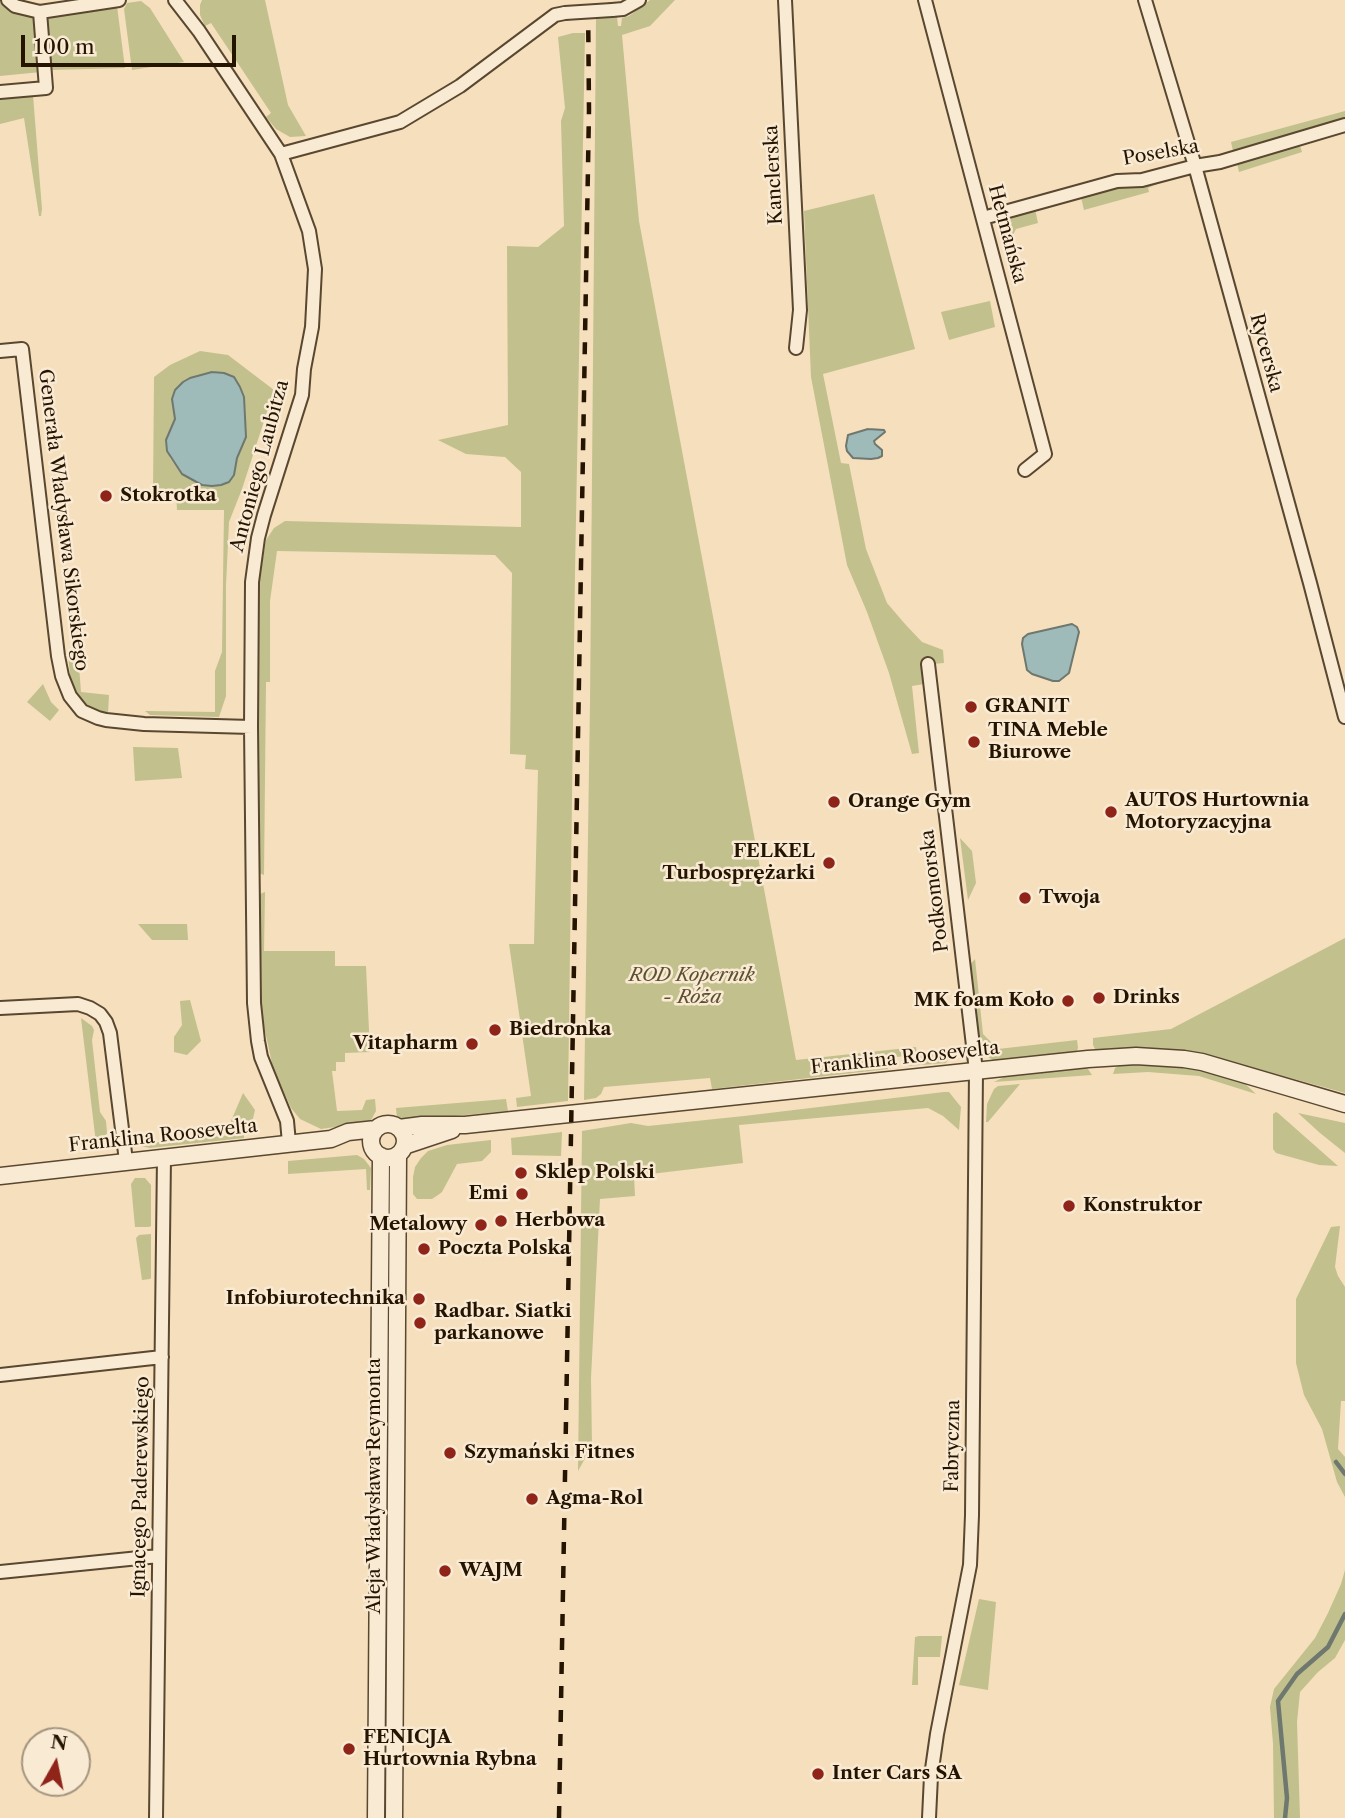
<!DOCTYPE html>
<html>
<head>
<meta charset="utf-8">
<style>
  body { margin:0 }
  #map { position:relative; width:1345px; height:1818px; overflow:hidden; background:#f6dfbd; font-family:"Libre Caslon Text",serif }
  canvas { display:block }
  .north { position:absolute; left:21px; top:1727px; width:70px; height:70px; box-sizing:border-box; background:#f9ead4; border:2px solid #a4947f; border-radius:50%; rotate:9deg; font-size:19px; font-weight:700; line-height:28px; text-align:center; color:#251400 }
  .north::after { content:''; display:block; margin:auto; width:24px; height:32px; background:#8f2418; clip-path:polygon(50% 0,100% 100%,50% 72%,0 100%) }
  .scale { position:absolute; left:21px; top:35px; width:215px; height:32px; box-sizing:border-box; border:4px solid #251400; border-top:0; padding-left:9px; font-size:21px; line-height:24px; white-space:nowrap; color:#251400; -webkit-text-stroke:5px #f9ead4; paint-order:stroke }
</style>
</head>
<body>
<div id="map">
<canvas width="1345" height="1818"></canvas>
<div class="north">N</div>
<div class="scale">100 m</div>
</div>
<script>
const c = document.querySelector('canvas').getContext('2d');
c.lineJoin = 'round';
function fillPath(path, color) { c.fillStyle = color; c.fill(path, 'evenodd'); }
const poly = rows => new Path2D(rows.map(r => 'M' + r).join(''));
function strokePath(path, color, width, dash) { c.strokeStyle = color; c.lineWidth = width; c.lineCap = dash ? 'butt' : 'round'; c.setLineDash(dash || []); c.stroke(path); }
function label(font, color, halo, rows, align = 'center') {
  c.font = font + ' "Libre Caslon Text",serif'; c.lineWidth = 5; c.setLineDash([]); c.textBaseline = 'middle'; c.strokeStyle = halo; c.fillStyle = color; for (const [text, x, y, turn = 0] of rows) {
    c.save(); c.translate(x, y); c.rotate((+turn || 0) * Math.PI / 180); c.textAlign = isNaN(turn) ? turn : align; if (halo) c.strokeText(text, 0, 0); c.fillText(text, 0, 0); c.restore();
  }
}
const green = poly([
  [0,0,13,10,31,16,36,20,41,72,0,76],
  [202,0,265,0,288,105,306,136,290,137,276,129,266,117,271,113,211,23,205,26,200,15,200,5],
  [650,0,675,0,650,26,622,35,639,221,796,1060,916,1047,917,1055,952,1053,946,1063,908,1066,906,1056,887,1058,888,1069,712,1089,710,1078,604,1087,601,1094,596,1098,584,1100,590,703,596,17,617,17,618,26,621,26,622,18,629,16],
  [141,1,150,8,184,62,132,70,124,9,127,3],
  [117,6,125,68,50,70,46,22,49,16],
  [573,33,585,33,575,572,568,1101,517,1107,516,1098,531,1096,509,944,534,944,538,770,525,769,526,755,510,754,512,573,495,555,277,551,270,601,270,682,266,682,264,875,259,873,259,582,266,540,274,528,285,521,521,527,521,472,505,457,466,454,438,440,508,425,507,246,538,247,564,226,561,121,565,108,558,37],
  [33,95,42,209,41,216,39,216,24,118,0,124,0,99],
  [1345,111,1345,119,1233,151,1231,142],
  [1300,146,1302,152,1239,172,1237,163],
  [1162,182,1148,188,1149,192,1084,210,1081,197,1111,189,1146,186],
  [874,194,915,349,823,374,841,463,849,464,866,549,887,603,905,624,922,642,943,650,944,663,922,665,924,684,912,686,919,753,912,754,889,673,867,612,847,565,811,377,804,211],
  [1035,209,1038,223,1016,229,1006,248,1000,228,1009,218],
  [990,301,995,327,949,340,941,312],
  [200,351,228,355,274,390,242,489,229,522,226,585,226,696,219,717,150,715,145,711,215,712,215,671,222,652,224,510,177,510,176,493,153,492,154,377,170,365],
  [212,372,245,412,246,437,237,457,234,475,182,474,170,458,166,439,175,419,172,399,190,378],
  [78,653,81,692,109,695,108,714,92,708,83,702,77,695,71,684,68,655],
  [43,684,51,702,59,710,50,721,27,702],
  [133,747,178,748,182,778,135,781],
  [960,838,972,851,976,883,968,900],
  [265,892,264,951,335,951,335,966,366,966,370,1052,345,1053,345,1062,336,1062,336,1071,332,1071,337,1111,362,1110,366,1100,375,1099,376,1111,370,1122,321,1129,300,1119,291,1108,273,1068,262,1017,260,894],
  [138,924,187,924,188,940,152,940],
  [1345,938,1345,1093,1204,1054,1170,1049,1132,1048,1096,1051,1093,1045,1093,1038,1171,1029],
  [975,959,983,1034,998,1049,1077,1040,1078,1048,1076,1053,996,1062,985,1055,980,1047,970,965],
  [190,1000,201,1041,187,1055,174,1052,174,1037,182,1025,180,1001],
  [81,1018,92,1026,94,1030,92,1040,100,1112,106,1121,107,1133,102,1142,96,1143],
  [1145,1063,1194,1068,1241,1080,1256,1094,1199,1076,1148,1072,1113,1074,1115,1068,1121,1064],
  [1082,1067,1088,1069,1092,1075,994,1082,1008,1075],
  [1020,1084,988,1122,986,1122,987,1104,994,1089,998,1086],
  [944,1092,949,1092,961,1107,959,1130,943,1116,928,1108,739,1125,743,1163,634,1176,635,1196,600,1199,591,1378,592,1446,578,1471,582,1131,631,1123,648,1126,744,1116],
  [243,1093,255,1110,251,1127,228,1128],
  [506,1099,508,1111,401,1121,397,1119,396,1108],
  [1276,1112,1278,1113,1338,1166,1319,1165,1276,1153,1273,1149,1273,1114],
  [1298,1113,1345,1123,1345,1153,1320,1133],
  [562,1132,561,1156,512,1155,511,1138],
  [244,1134,244,1138,150,1148,141,1146,137,1144],
  [491,1140,491,1152,482,1161,457,1164,442,1192,438,1195,432,1199,417,1199,413,1194,413,1177,415,1167,421,1158,428,1151,447,1145],
  [357,1155,364,1159,371,1168,370,1190,367,1190,366,1169,288,1174,288,1161],
  [135,1178,145,1178,151,1185,151,1226,149,1227,135,1227,131,1184],
  [1340,1226,1335,1267,1338,1276,1345,1287,1345,1401,1341,1401,1338,1449,1345,1457,1345,1497,1337,1482,1322,1429,1304,1395,1296,1363,1296,1299,1331,1227],
  [151,1234,151,1278,150,1279,142,1280,136,1238,139,1235],
  [388,1359,390,1359,388,1645,384,1635,387,1361],
  [1345,1570,1345,1640,1335,1658,1318,1672,1300,1692,1297,1722,1300,1818,1274,1818,1273,1744,1270,1707,1274,1689,1315,1638,1328,1613,1341,1584],
  [979,1599,996,1602,988,1690,959,1685],
  [919,1636,942,1636,940,1657,918,1657,918,1685,912,1685,915,1637]
]);
const water = poly([
  [212,372,224,373,234,377,240,387,244,397,246,437,237,458,234,475,229,482,221,485,212,486,202,485,182,474,167,451,166,440,175,419,172,399,175,390,183,382,190,378,212,372],
  [868,429,884,430,885,432,874,441,875,444,882,450,882,456,878,458,871,459,853,458,847,451,846,446,848,435,868,429],
  [1072,624,1077,627,1079,632,1069,673,1059,681,1053,681,1032,674,1027,670,1022,644,1023,638,1028,634,1072,624]
]);
const stream = poly([
  [1336,1462,1345,1474],
  [1285,1818,1287,1798,1278,1701,1297,1674,1328,1647,1345,1614]
]);
const minor = poly([
  [8,0,15,6,40,12,119,0],
  [175,0,199,31,281,154,309,231,315,269,312,327,304,369,302,395,264,515,258,538,252,582,251,727,254,1003,258,1041,261,1057,287,1121,289,1143],
  [785,0,800,310,796,348],
  [925,0,1045,454,1025,470],
  [1145,0,1195,166,1310,583,1345,717],
  [612,10,623,9,639,0],
  [0,92,46,88,40,12],
  [281,154,400,122,460,86,555,15,565,13],
  [983,218,1117,181,1142,180,1195,166,1220,162,1345,125],
  [0,351,22,349,58,656,62,676,70,696,82,711,98,718,106,720,144,724,251,727],
  [928,664,976,1071,972,1515,970,1565,937,1734,931,1776,929,1818],
  [0,1008,78,1004,90,1008,100,1014,106,1022,110,1033,126,1161],
  [0,1375,162,1357],
  [0,1572,159,1556],
  [156,1818,164,1157]
]);
const tertiary = poly([
  '371 1141a17 17 0 1 1 34 0a17 17 0 1 1-34 0Z',
  [399,1128,422,1125,465,1125,1088,1059,1136,1056,1184,1059,1202,1062,1345,1104],
  [404,1146,452,1130],
  [0,1176,331,1139,348,1132,376,1129],
  [376,1818,381,1156],
  [394,1818,398,1155]
]);
const rail = poly([
  [559,1818,589,110,588,0]
]);
const minorBridge = poly([
  [565,13,612,10]
]);
const markers = [
  [106,496,7,"#8f2418"],
  [971,707,7,"#8f2418"],
  [974,742,7,"#8f2418"],
  [834,802,7,"#8f2418"],
  [1111,812,7,"#8f2418"],
  [829,863,7,"#8f2418"],
  [1025,898,7,"#8f2418"],
  [1099,998,7,"#8f2418"],
  [1068,1001,7,"#8f2418"],
  [495,1030,7,"#8f2418"],
  [472,1044,7,"#8f2418"],
  [521,1173,7,"#8f2418"],
  [522,1194,7,"#8f2418"],
  [1069,1206,7,"#8f2418"],
  [501,1221,7,"#8f2418"],
  [481,1225,7,"#8f2418"],
  [424,1249,7,"#8f2418"],
  [419,1299,7,"#8f2418"],
  [420,1323,7,"#8f2418"],
  [450,1453,7,"#8f2418"],
  [532,1499,7,"#8f2418"],
  [445,1571,7,"#8f2418"],
  [349,1749,7,"#8f2418"],
  [818,1774,7,"#8f2418"]
];
const streetNames = [
  ["Poselska",1161,153,-10],
  ["Kanclerska",774,175,-93],
  ["Hetmańska",1007,234,75],
  ["Rycerska",1266,353,75],
  ["Antoniego Laubitza",260,466,-75],
  ["Generała Władysława Sikorskiego",63,520,83],
  ["Podkomorska",935,891,-97],
  ["Franklina Roosevelta",905,1058,-6],
  ["Franklina Roosevelta",163,1136,-6],
  ["Fabryczna",953,1446,-89],
  ["Aleja Władysława Reymonta",375,1486,-90],
  ["Ignacego Paderewskiego",141,1487,-89]
];
const poiNames = [
  ["Stokrotka",120,496],
  ["GRANIT",985,707],
  ["TINA Meble",988,731],
  ["Biurowe",988,753],
  ["AUTOS Hurtownia",1125,801],
  ["Motoryzacyjna",1125,823],
  ["Orange Gym",848,802],
  ["FELKEL",815,852,"right"],
  ["Turbosprężarki",815,874,"right"],
  ["Twoja",1039,898],
  ["Drinks",1113,998],
  ["MK foam Koło",1054,1001,"right"],
  ["Biedronka",509,1030],
  ["Vitapharm",458,1044,"right"],
  ["Sklep Polski",535,1173],
  ["Emi",508,1194,"right"],
  ["Konstruktor",1083,1206],
  ["Herbowa",515,1221],
  ["Metalowy",467,1225,"right"],
  ["Poczta Polska",438,1249],
  ["Infobiurotechnika",405,1299,"right"],
  ["Radbar. Siatki",434,1312],
  ["parkanowe",434,1334],
  ["Szymański Fitnes",464,1453],
  ["Agma-Rol",546,1499],
  ["WAJM",459,1571],
  ["FENICJA",363,1738],
  ["Hurtownia Rybna",363,1760],
  ["Inter Cars SA",832,1774]
];
const parkNames = [
  ["ROD Kopernik",692,976],
  ["- Róża",692,998]
];
fillPath(green, '#c2c08d');
fillPath(water, '#9fbbb9');
strokePath(water, '#6e786f', 2);
strokePath(stream, '#6e786f', 4.5);
strokePath(minor, '#59472f', 16);
strokePath(tertiary, '#59472f', 19);
strokePath(minor, '#f9ead4', 12);
strokePath(tertiary, '#f9ead4', 16);
strokePath(rail, '#251400', 4.5, [12, 12]);
strokePath(minorBridge, '#59472f', 16, []);
strokePath(minorBridge, '#f9ead4', 12);
for (const [x, y, r, color] of markers) { const dot = new Path2D(); dot.arc(x, y, r, 0, 2 * Math.PI); c.fillStyle = color; c.fill(dot); strokePath(dot, '#f9ead4', 2.5); }
label('19px', '#251400', '#f9ead4', streetNames);
label('bold 19px', '#251400', '#f9ead4', poiNames, 'left');
label('italic 19px', '#5c5031', '#f9ead4', parkNames);
</script>
</body>
</html>
